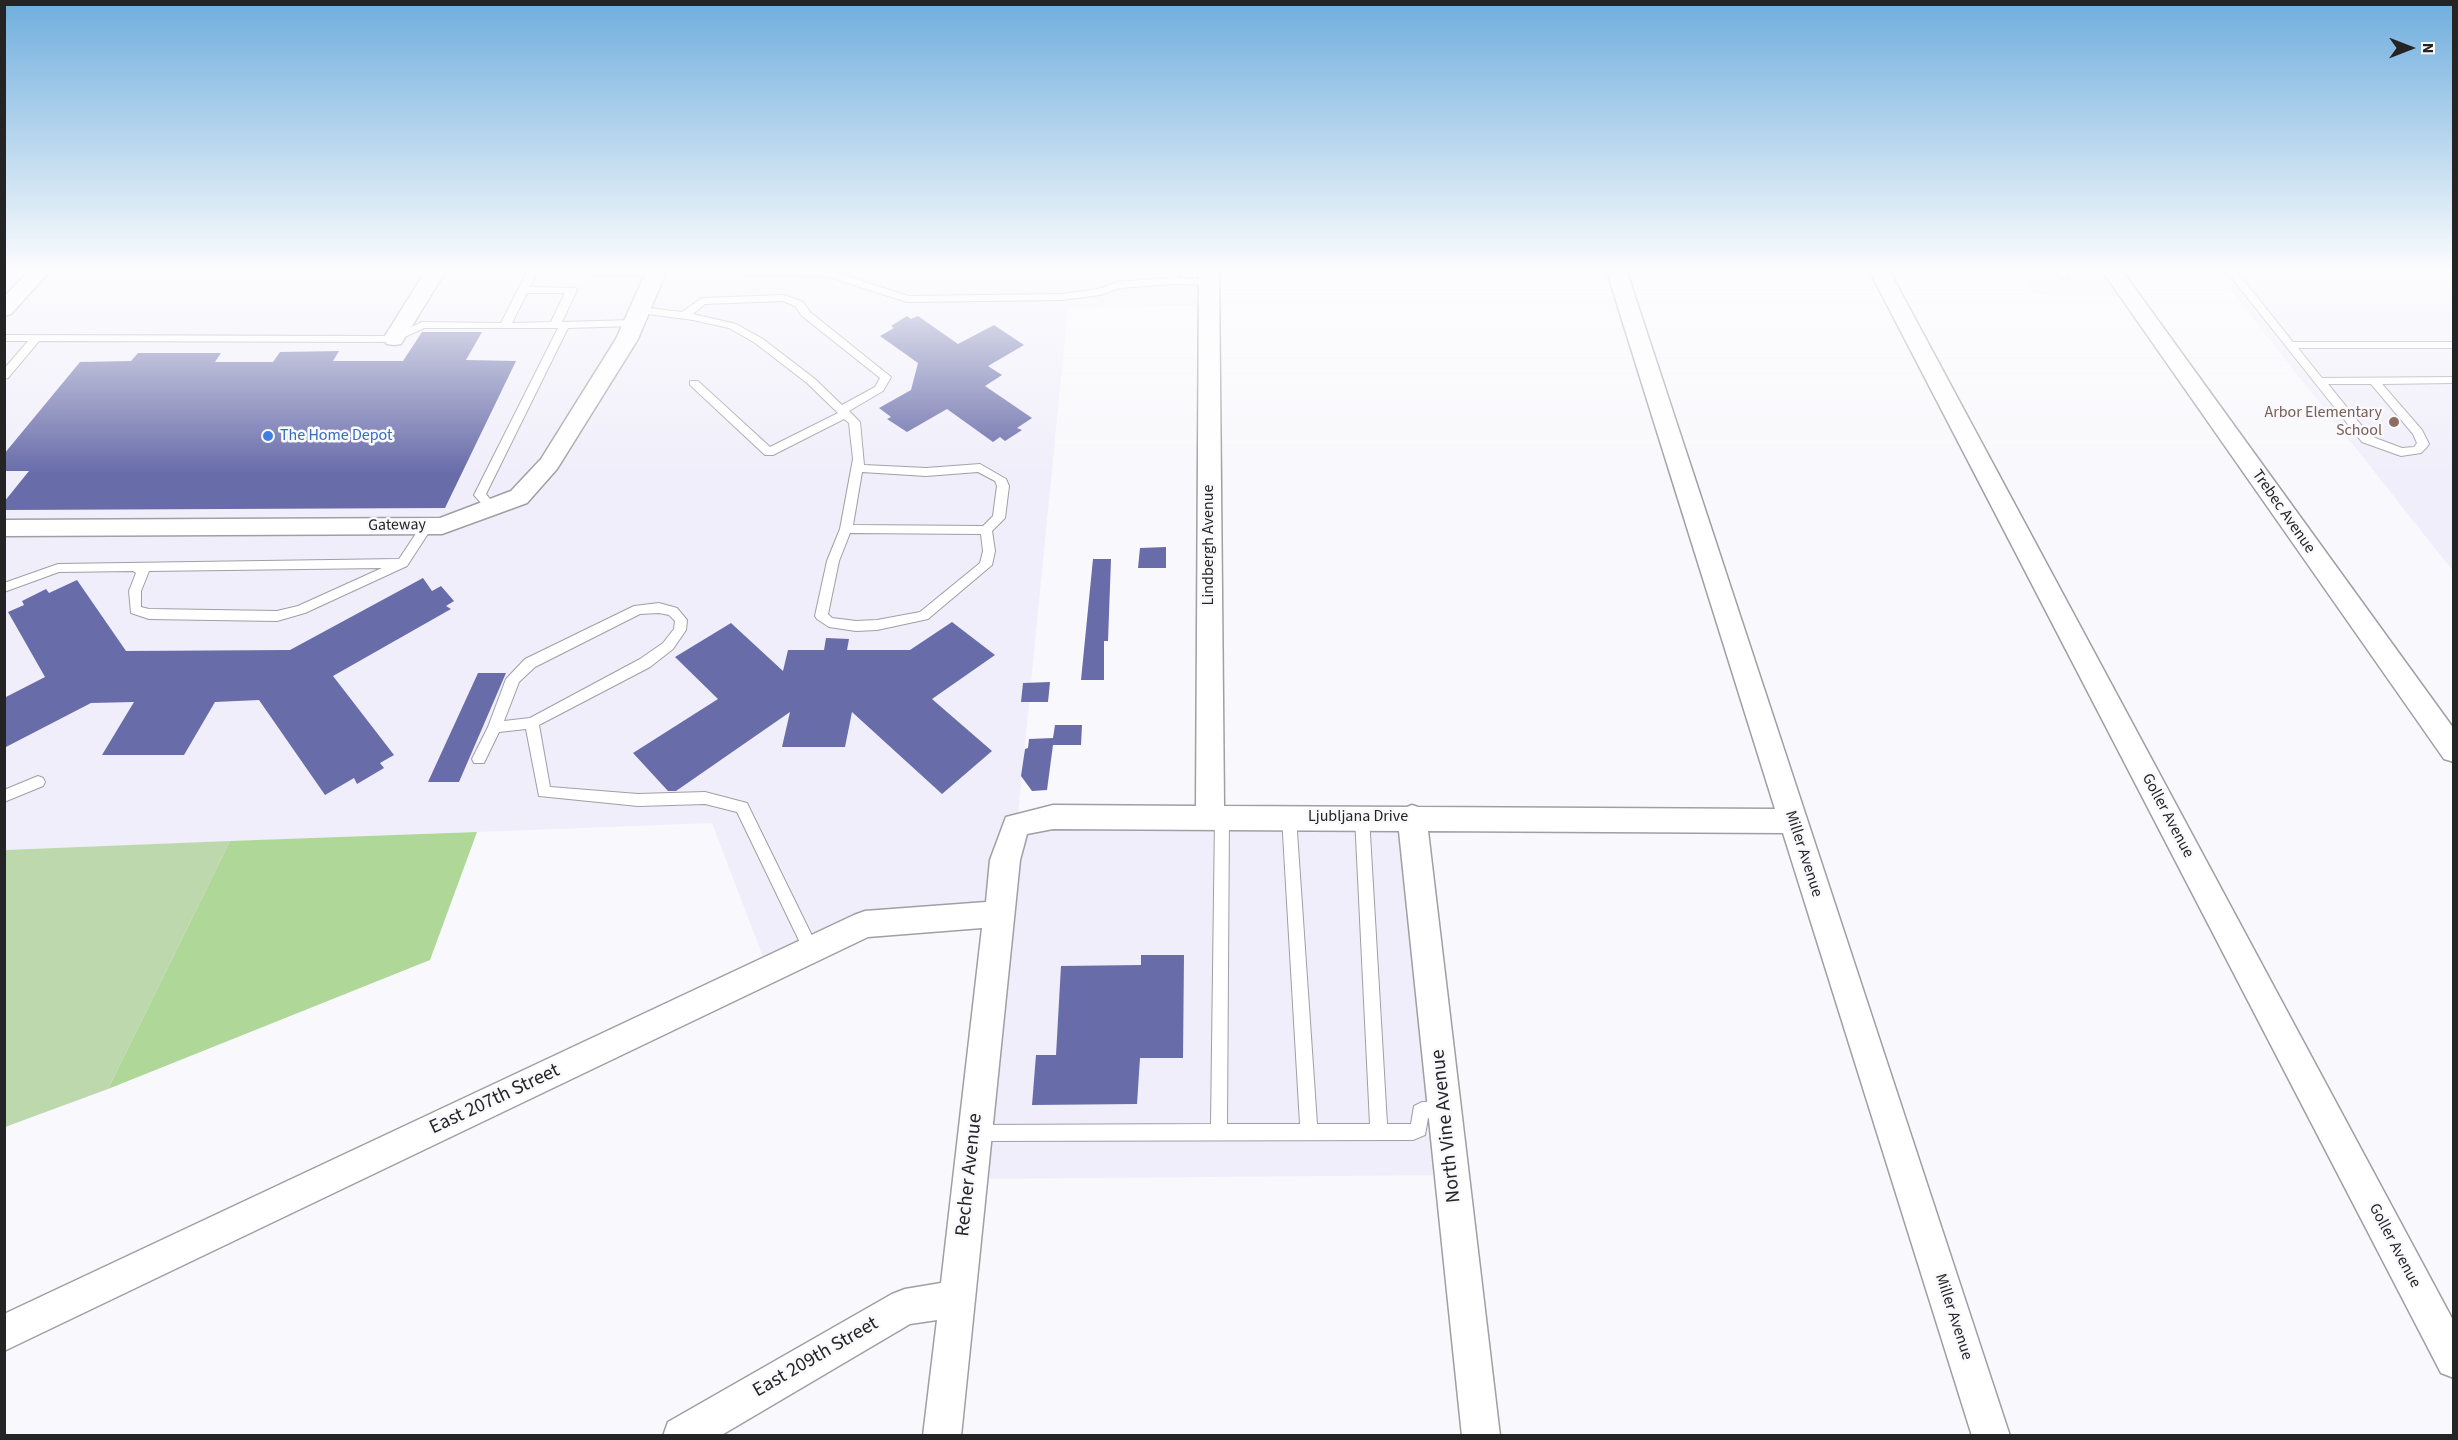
<!DOCTYPE html>
<html>
<head>
<meta charset="utf-8">
<style>
  body { margin:0 }
  #map { position:relative; width:2458px; height:1440px; overflow:hidden; background:#f9f8fc; font-family:"Source Sans 3",sans-serif }
  canvas { display:block }
  .frame { position:absolute; inset:0; border:6px solid #242425; pointer-events:none }
  .north { position:absolute; left:2380px; top:18px; width:60px; height:60px; -webkit-text-stroke:4px #f9f8fc; paint-order:stroke; rotate:90deg; font-size:16px; font-weight:700; line-height:24px; text-align:center; color:#242425 }
  .north::after { content:''; display:block; margin:auto; width:21px; height:27px; background:#242425; clip-path:polygon(50% 0,100% 100%,50% 72%,0 100%) }
</style>
</head>
<body>
<div id="map">
<canvas width="2458" height="1440"></canvas>
<div class="frame"></div>
<div class="north">N</div>
</div>
<script>
const c = document.querySelector('canvas').getContext('2d');
c.lineJoin = 'round';
function fillPath(path, color) { c.fillStyle = color; c.fill(path, 'evenodd'); }
const poly = rows => new Path2D(rows.map(r => 'M' + r).join(''));
function strokePath(path, color, width, dash) { c.strokeStyle = color; c.lineWidth = width; c.lineCap = dash ? 'butt' : 'round'; c.setLineDash(dash || []); c.stroke(path); }
function label(font, color, halo, rows, align = 'center') {
  c.font = font + ' "Source Sans 3",sans-serif'; c.lineWidth = 5; c.setLineDash([]); c.textBaseline = 'middle'; c.strokeStyle = halo; c.fillStyle = color; for (const [text, x, y, turn = 0] of rows) {
    c.save(); c.translate(x, y); c.rotate((+turn || 0) * Math.PI / 180); c.textAlign = isNaN(turn) ? turn : align; if (halo) c.strokeText(text, 0, 0); c.fillText(text, 0, 0); c.restore();
  }
}
const built = poly([
  [4,272,1209,272,1209,306,1068,308,1017,824,1412,817,1452,1175,970,1179,998,914,865,924,768,970,712,823,5,850],
  [2020,272,2113,272,2129,296,2035,295],
  [2216,272,2453,272,2453,571]
]);
const green = poly([
  [230,841,108,1089,5,1127,5,850]
]);
const forest = poly([
  [477,832,430,960,108,1089,230,841]
]);
const building = poly([
  [907,316,911,319,918,316,958,344,994,325,1024,345,988,366,1002,375,985,386,1032,418,1017,428,1022,430,1005,441,1000,437,993,442,947,409,907,432,887,419,891,417,879,408,911,390,918,363,880,336,894,328,891,326],
  [422,332,482,332,466,360,516,361,445,508,4,510,4,502,29,471,4,471,4,454,80,362,131,361,138,353,221,353,215,362,273,362,280,352,339,351,333,361,403,361],
  [1166,547,1166,568,1138,568,1140,548],
  [1093,559,1111,559,1108,641,1104,641,1104,680,1081,680],
  [423,578,432,591,441,586,454,601,446,606,451,609,333,676,394,755,380,763,384,768,357,784,354,778,325,795,259,700,215,702,184,755,102,755,134,702,91,703,4,748,4,698,45,677,8,612,24,605,22,601,46,589,49,593,77,580,126,651,290,650],
  [952,622,995,655,932,699,992,751,942,794,852,712,845,747,782,747,790,712,676,791,668,791,633,753,718,699,675,657,731,623,783,671,788,650,824,650,826,638,849,639,847,650,910,650],
  [478,673,506,673,459,782,428,782],
  [1050,682,1048,702,1021,702,1023,683],
  [1055,725,1082,725,1081,745,1053,745,1047,790,1032,791,1021,776,1025,749,1028,748,1029,739,1053,738],
  [1141,955,1184,955,1183,1058,1140,1058,1137,1104,1032,1105,1036,1055,1056,1055,1061,966,1141,965]
]);
const service = poly([
  [527,272,537,272,530,287,576,288,577,290,562,322,634,320,639,323,634,326,568,328,486,494,497,507,491,511,487,510,474,495,558,328,424,328,394,342,39,341,8,378,4,379,4,369,28,341,4,341,4,335,392,336,422,322,501,323,527,272],
  [527,293,565,293,551,322,512,323,527,293],
  [587,272,648,272,643,275,592,275,587,272],
  [738,272,834,272,908,296,1062,294,1098,289,1118,282,1168,278,1169,272,1177,272,1178,278,1209,279,1214,282,1209,285,1173,284,1120,288,1100,295,1062,300,907,302,826,276,743,275,738,272],
  [2057,272,2067,272,2069,276,2068,278,2060,278,2057,272],
  [2227,272,2237,272,2293,342,2454,342,2454,348,2298,348,2322,378,2454,377,2454,383,2382,384,2422,430,2429,444,2427,447,2421,453,2401,456,2362,442,2227,272],
  [2328,384,2371,384,2413,434,2417,443,2414,447,2402,448,2370,436,2328,384],
  [784,295,803,302,810,312,891,377,883,391,849,411,860,422,864,465,926,468,980,464,1006,479,1009,486,1005,518,992,531,995,551,992,565,928,619,877,630,856,631,829,627,817,619,815,616,827,561,840,529,853,459,849,423,844,419,773,455,765,455,690,385,690,381,698,381,770,447,838,413,807,383,755,343,729,328,693,320,640,313,635,310,640,307,682,312,702,298,784,295],
  [783,301,795,306,802,316,880,378,875,387,842,405,815,379,763,339,736,324,693,314,705,304,783,301],
  [862,472,926,476,978,472,995,481,997,486,993,516,983,526,853,525,862,472],
  [850,533,981,534,983,551,980,563,920,612,877,620,856,621,832,618,828,614,839,561,850,533],
  [427,522,433,526,407,566,305,613,277,621,149,619,131,613,129,591,136,573,133,571,59,572,4,592,4,583,58,564,399,559,423,523,427,522],
  [382,568,298,606,277,611,149,609,141,607,141,591,149,571,382,568],
  [659,603,677,608,687,620,686,630,673,649,650,667,539,725,550,787,638,794,705,792,747,803,819,950,816,955,811,957,806,955,737,812,705,804,638,806,539,796,526,729,499,732,484,763,474,763,472,759,488,727,506,679,525,659,634,606,659,603],
  [659,613,669,615,675,621,674,629,663,643,640,659,530,718,504,721,519,682,535,667,640,614,659,613],
  [38,776,43,778,45,782,43,786,4,802,4,790,38,776],
  [1222,811,1227,813,1229,817,1227,1124,1300,1124,1282,817,1284,813,1289,811,1294,813,1296,817,1317,1124,1370,1124,1355,817,1357,813,1362,811,1367,813,1369,817,1387,1124,1411,1124,1414,1106,1422,1102,1444,1102,1450,1104,1452,1110,1450,1116,1444,1118,1428,1118,1425,1135,1413,1140,975,1141,969,1139,967,1133,969,1127,975,1125,1211,1124,1215,817,1217,813,1222,811]
]);
const minor = poly([
  [28,272,49,272,11,314,4,316,4,297,28,272],
  [425,272,445,272,401,344,394,345,387,344,383,339,425,272],
  [646,272,666,272,638,339,557,469,527,503,442,534,4,536,4,520,440,518,511,491,541,459,616,339,646,272],
  [1199,272,1219,272,1224,806,1407,807,1412,805,1418,807,1775,809,1607,272,1627,272,2010,1436,1972,1436,1783,833,1428,831,1500,1436,1462,1436,1399,831,1053,829,1027,834,1020,860,961,1436,923,1436,937,1320,910,1324,720,1436,663,1436,668,1422,892,1294,905,1289,941,1283,982,928,868,937,4,1351,4,1314,854,915,865,911,986,902,990,860,1006,817,1053,805,1196,806,1199,272],
  [1870,272,1890,272,2454,1322,2454,1378,2441,1373,1870,272],
  [2103,272,2123,272,2454,729,2454,762,2444,759,2103,272]
]);
const markers = [
  [2394,422,6,"#8d6e63"],
  [268,436,6,"#3f7fe0"]
];
const educationNames = [
  ["Arbor Elementary",2382,413],
  ["School",2382,431]
];
const shopNames = [
  ["The Home Depot",280,436]
];
const streetNames = [
  ["Trebec Avenue",2283,512,55],
  ["Gateway",397,526,-1],
  ["Lindbergh Avenue",1209,545,-90],
  ["Goller Avenue",2167,816,62],
  ["Ljubljana Drive",1358,817],
  ["Miller Avenue",1803,854,72],
  ["Goller Avenue",2394,1246,62],
  ["Miller Avenue",1953,1317,72]
];
const nearStreetnames = [
  ["East 207th Street",495,1100,-25],
  ["North Vine Avenue",1447,1126,-96],
  ["Recher Avenue",970,1175,-84],
  ["East 209th Street",816,1358,-30]
];
fillPath(built, '#f0eefa');
fillPath(green, '#bdd8ad');
fillPath(forest, '#afd798');
fillPath(building, '#686ca9');
strokePath(service, '#a09fa3', 2);
strokePath(minor, '#a09fa3', 3);
fillPath(service, '#fff');
fillPath(minor, '#fff');
const sky = c.createLinearGradient(0, 0, 0, 474);
sky.addColorStop(0, '#6faedd');
sky.addColorStop(0.57, '#fcfcfe');
sky.addColorStop(1, '#fcfcfe00');
c.fillStyle = sky;
c.fillRect(0, 0, 2458, 474);
for (const [x, y, r, color] of markers) { const dot = new Path2D(); dot.arc(x, y, r, 0, 2 * Math.PI); c.fillStyle = color; c.fill(dot); strokePath(dot, '#f9f8fc', 2); }
label('16px', '#785e54', '#f9f8fc', educationNames, 'right');
label('16px', '#366cbe', '#f9f8fc', shopNames, 'left');
label('16px', '#242425', '#f9f8fc', streetNames);
label('20px', '#242425', '#f9f8fc', nearStreetnames);
</script>
</body>
</html>
